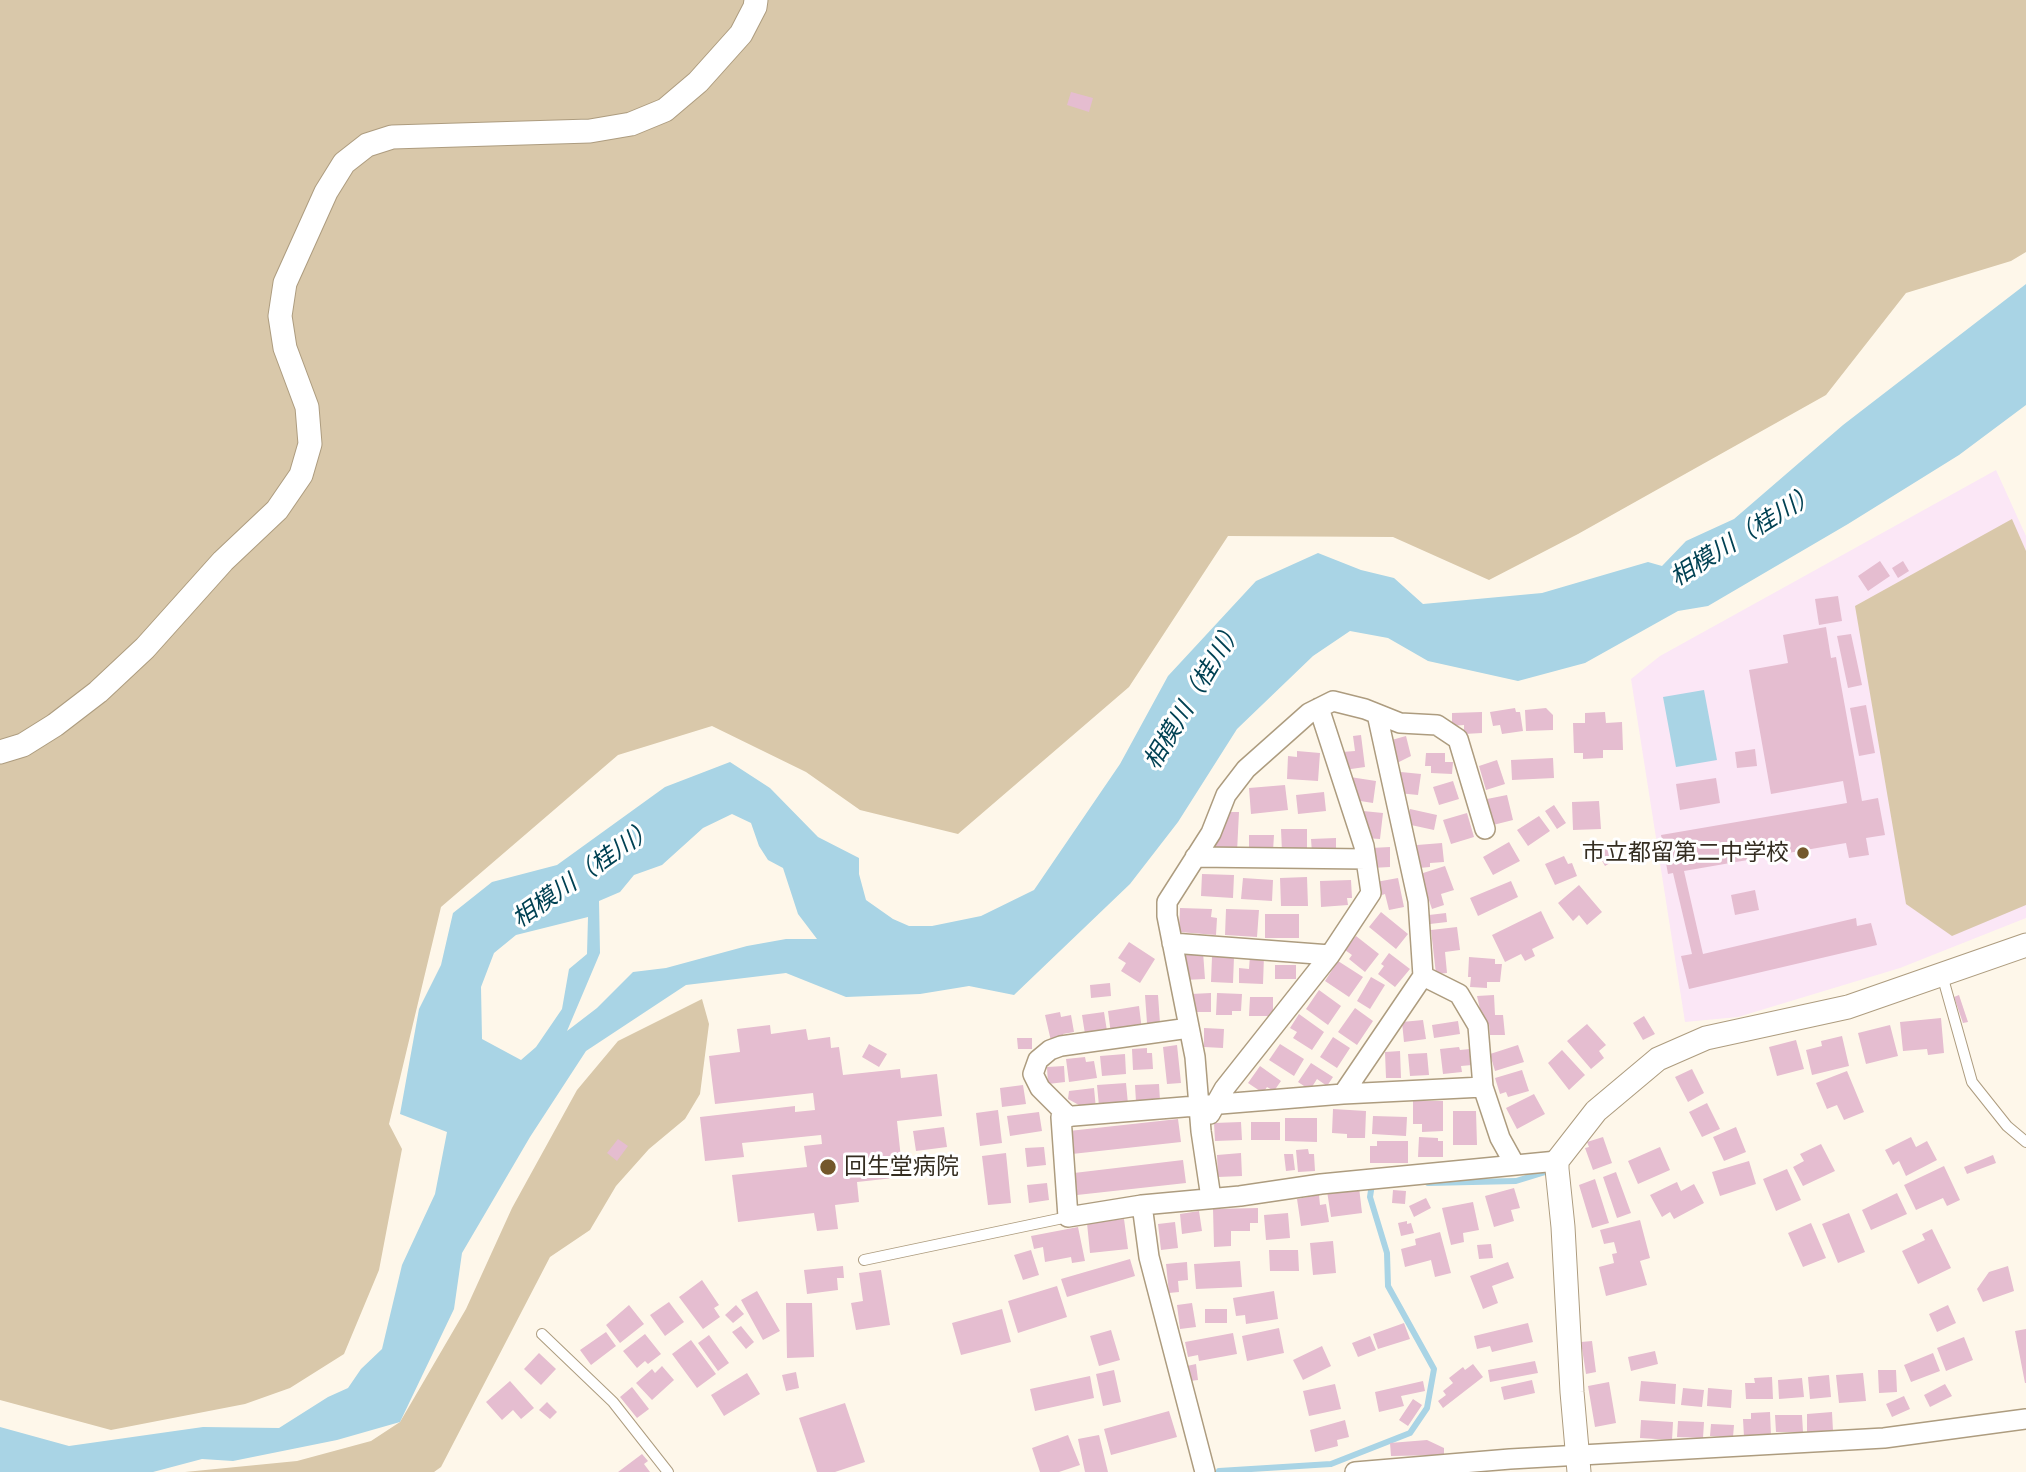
<!DOCTYPE html>
<html>
<head>
<meta charset="utf-8">
<style>
  body { margin:0 }
  canvas { display:block; background:#fef7ea }
</style>
</head>
<body>
<canvas width="2026" height="1472"></canvas>
<script>
const c = document.querySelector('canvas').getContext('2d');
c.lineJoin = 'round';
function fillPath(path, color) { c.fillStyle = color; c.fill(path, 'evenodd'); }
const poly = rows => new Path2D(rows.map(r => 'M' + r).join(''));
function strokePath(path, color, width, dash) { c.strokeStyle = color; c.lineWidth = width; c.lineCap = dash ? 'butt' : 'round'; c.setLineDash(dash || []); c.stroke(path); }
function label(font, color, halo, rows, align = 'center') {
  c.font = font + ' Cabin,"Noto Sans JP",sans-serif'; c.lineWidth = 6; c.setLineDash([]); c.textBaseline = 'middle'; c.strokeStyle = halo; c.fillStyle = color; for (const [text, x, y, turn = 0] of rows) {
    c.save(); c.translate(x, y); c.rotate((+turn || 0) * Math.PI / 180); c.textAlign = isNaN(turn) ? turn : align; if (halo) c.strokeText(text, 0, 0); c.fillText(text, 0, 0); c.restore();
  }
}
const education = poly([
  [1996,470,2026,536,2026,918,1900,968,1738,1017,1685,1022,1631,679,1660,656]
]);
const green = poly([
  [0,0,2026,0,2026,252,2011,261,1906,293,1826,395,1578,534,1489,580,1393,537,1228,536,1129,687,958,834,860,810,806,772,712,726,618,755,441,907,389,1124,402,1149,379,1270,344,1354,290,1388,245,1404,111,1430,0,1400],
  [2012,519,2026,551,2026,905,1952,936,1906,904,1855,606],
  [702,999,709,1024,700,1094,685,1119,649,1149,616,1186,590,1230,550,1257,441,1467,434,1472,185,1472,297,1461,371,1441,400,1422,466,1309,512,1208,577,1090,618,1041]
]);
const water = poly([
  [2026,284,2026,405,1959,455,1848,524,1708,606,1678,611,1585,663,1518,681,1428,661,1388,638,1350,631,1313,656,1237,729,1178,822,1130,884,1014,995,969,986,920,994,846,997,786,973,686,985,586,1051,530,1137,462,1253,454,1309,400,1422,337,1440,233,1461,202,1459,153,1472,0,1472,0,1427,69,1446,203,1427,279,1428,328,1397,348,1388,361,1369,382,1349,402,1265,435,1194,447,1132,400,1114,419,1009,441,965,453,913,492,882,557,865,665,787,730,762,770,788,818,837,859,858,859,874,866,900,893,919,909,926,932,926,981,916,1034,890,1120,764,1168,676,1256,581,1318,553,1361,570,1394,578,1423,604,1542,593,1648,562,1662,566,1686,541,1734,519,1843,425],
  [732,814,751,823,759,846,768,860,783,868,798,914,817,939,786,939,747,946,666,968,633,972,597,1008,567,1031,600,953,599,901,620,892,634,875,662,865,703,828],
  [588,917,587,954,569,969,562,1009,536,1047,521,1060,482,1039,481,987,494,953,516,935],
  [1704,690,1717,760,1676,767,1663,697]
]);
const stream = poly([
  [1428,1183,1516,1181,1552,1170],
  [1219,1471,1331,1464,1410,1433,1427,1408,1434,1369,1388,1286,1387,1253,1370,1197,1372,1184]
]);
const building = poly([
  [1071,92,1093,98,1089,112,1067,105],
  [1880,561,1890,576,1868,591,1858,576],
  [1903,561,1909,571,1898,578,1892,568],
  [1838,596,1842,621,1819,625,1815,599],
  [1826,627,1831,658,1836,657,1862,801,1878,798,1885,835,1866,838,1869,855,1849,858,1846,843,1684,871,1703,954,1856,918,1857,926,1871,923,1877,945,1689,989,1681,956,1692,954,1673,873,1668,874,1661,835,1847,803,1843,781,1771,794,1749,670,1788,663,1783,635],
  [1851,634,1862,685,1848,688,1837,636],
  [1866,705,1875,753,1859,756,1850,708],
  [1515,708,1516,712,1520,712,1523,731,1502,734,1500,725,1493,726,1490,712],
  [1546,708,1553,715,1553,730,1526,731,1525,710],
  [1482,712,1482,733,1464,734,1464,725,1452,726,1452,713],
  [1605,712,1606,723,1622,722,1623,750,1603,750,1603,758,1583,759,1583,753,1574,753,1573,723,1585,723,1585,713],
  [1361,735,1365,767,1344,770,1342,752,1355,751,1353,736],
  [1406,736,1411,756,1395,764,1388,741],
  [1755,749,1757,766,1737,768,1735,752],
  [1297,751,1320,753,1318,781,1287,779,1288,756,1297,757],
  [1426,753,1445,753,1445,762,1453,762,1452,774,1431,773,1431,766,1425,766],
  [1553,758,1554,778,1512,780,1511,760],
  [1497,760,1505,784,1486,790,1479,766],
  [1401,772,1421,774,1418,795,1398,793],
  [1350,777,1376,781,1373,803,1354,800,1357,788,1348,786],
  [1716,778,1720,803,1680,810,1676,784],
  [1453,781,1459,799,1439,805,1433,787],
  [1285,785,1288,810,1251,814,1249,788],
  [1324,792,1326,811,1298,814,1296,795],
  [1507,795,1513,820,1493,825,1487,799],
  [1599,801,1601,829,1573,830,1572,802],
  [1554,805,1566,823,1557,829,1545,811],
  [1410,809,1437,815,1434,830,1411,825,1412,822,1407,821],
  [1363,811,1383,813,1380,839,1365,838,1361,825],
  [1224,812,1239,812,1237,852,1215,851,1216,830,1223,830],
  [1467,813,1474,837,1451,844,1443,820],
  [1539,816,1550,831,1528,846,1517,830],
  [1281,829,1307,829,1307,852,1282,852],
  [1249,835,1274,835,1273,851,1249,850],
  [1336,838,1336,852,1312,853,1311,839],
  [1509,842,1520,861,1493,875,1483,857],
  [1442,843,1444,862,1430,863,1430,867,1419,868,1417,845],
  [1390,847,1390,867,1371,868,1371,848],
  [1607,847,1615,860,1605,866,1597,852],
  [1564,856,1568,864,1572,863,1577,876,1555,885,1545,864],
  [1445,866,1454,890,1441,894,1444,905,1432,909,1420,874],
  [1202,874,1234,875,1233,898,1201,896],
  [1307,877,1308,906,1281,906,1280,878],
  [1243,878,1273,880,1272,901,1241,899],
  [1398,878,1404,907,1389,910,1385,894,1379,896,1376,882],
  [1351,880,1352,898,1347,898,1348,905,1321,907,1320,881],
  [1511,881,1518,897,1478,916,1470,898],
  [1579,885,1602,912,1587,925,1579,915,1573,921,1558,903],
  [1755,890,1759,910,1735,915,1731,895],
  [1180,908,1212,909,1211,917,1217,918,1216,935,1179,932],
  [1226,909,1259,910,1257,937,1225,935],
  [1541,911,1554,938,1532,949,1535,956,1525,961,1521,954,1505,962,1492,935],
  [1381,912,1408,934,1396,949,1369,927],
  [1446,913,1447,922,1430,924,1429,915],
  [1265,914,1299,914,1299,938,1265,938],
  [1457,927,1460,950,1445,952,1447,973,1436,974,1431,930],
  [1356,936,1379,954,1365,972,1349,959,1352,955,1345,950],
  [1129,942,1155,959,1140,983,1121,971,1126,963,1118,958],
  [1203,952,1205,979,1184,980,1182,953],
  [1389,953,1410,969,1395,987,1378,974,1384,966,1381,964],
  [1250,955,1264,956,1263,984,1239,983,1239,968,1249,969],
  [1212,957,1234,957,1233,983,1211,982],
  [1469,957,1495,959,1495,964,1502,964,1500,982,1487,982,1487,988,1470,987,1471,977,1468,977],
  [1338,961,1363,977,1349,997,1325,981],
  [1275,965,1296,965,1296,979,1275,979],
  [1371,977,1385,985,1370,1009,1357,1001],
  [1110,983,1111,996,1091,998,1090,985],
  [1319,990,1341,1006,1328,1025,1306,1009],
  [1211,993,1211,1012,1191,1012,1191,994],
  [1217,993,1242,994,1241,1011,1232,1011,1232,1015,1216,1015],
  [1145,995,1158,995,1160,1023,1147,1023],
  [1494,995,1495,1015,1503,1015,1505,1035,1490,1035,1489,1024,1484,1027,1477,996],
  [1959,995,1968,1022,1963,1023,1954,997],
  [1250,997,1273,997,1273,1016,1249,1016],
  [1139,1006,1142,1030,1111,1034,1108,1011],
  [1355,1008,1373,1021,1357,1045,1338,1032],
  [1060,1012,1061,1017,1071,1015,1074,1032,1063,1034,1064,1038,1051,1041,1045,1015],
  [1104,1012,1107,1031,1085,1034,1082,1015],
  [1299,1014,1324,1032,1312,1050,1293,1038,1297,1032,1290,1028],
  [1644,1016,1655,1034,1643,1040,1633,1023],
  [1941,1018,1944,1053,1928,1055,1927,1049,1903,1051,1900,1022],
  [1423,1020,1426,1039,1404,1042,1402,1022],
  [1458,1021,1460,1034,1434,1038,1432,1025],
  [1587,1024,1606,1045,1599,1051,1604,1058,1591,1069,1567,1041],
  [770,1025,771,1034,806,1029,808,1040,830,1037,831,1048,839,1047,843,1075,900,1069,901,1078,937,1074,942,1116,897,1121,903,1177,857,1182,859,1202,835,1205,838,1229,817,1231,814,1213,738,1222,732,1175,807,1167,804,1146,822,1144,821,1135,742,1143,744,1157,705,1161,700,1117,795,1106,795,1112,815,1110,813,1093,715,1104,709,1056,740,1052,737,1029],
  [1890,1025,1898,1056,1866,1064,1858,1033],
  [1204,1028,1224,1029,1223,1048,1204,1047],
  [1842,1036,1849,1066,1812,1075,1806,1050,1822,1046,1821,1041],
  [1333,1037,1350,1048,1337,1068,1320,1057],
  [1017,1038,1032,1038,1032,1049,1018,1049],
  [1796,1040,1804,1069,1777,1076,1769,1047],
  [869,1044,887,1054,879,1067,862,1057],
  [1280,1044,1304,1059,1294,1076,1269,1060],
  [1177,1045,1181,1083,1167,1084,1163,1047],
  [1518,1045,1524,1062,1495,1071,1490,1054],
  [1459,1047,1460,1050,1470,1049,1472,1065,1461,1066,1462,1072,1443,1074,1440,1049],
  [1147,1048,1147,1053,1152,1053,1153,1069,1133,1070,1132,1049],
  [1562,1050,1585,1075,1569,1090,1548,1063],
  [1400,1051,1401,1078,1386,1078,1385,1052],
  [1427,1053,1429,1075,1410,1076,1408,1054],
  [1125,1054,1126,1074,1102,1076,1100,1056],
  [1085,1057,1086,1062,1094,1061,1097,1078,1069,1082,1066,1059],
  [1311,1063,1333,1077,1327,1086,1317,1079,1310,1090,1298,1082],
  [1064,1066,1065,1082,1048,1084,1047,1067],
  [1260,1066,1281,1081,1274,1091,1267,1087,1263,1093,1248,1083],
  [1692,1069,1704,1093,1688,1102,1675,1077],
  [1522,1070,1529,1091,1508,1097,1506,1092,1500,1094,1495,1078],
  [1847,1071,1864,1112,1844,1120,1837,1105,1827,1109,1816,1083],
  [1126,1083,1128,1104,1099,1106,1097,1085],
  [1159,1084,1160,1101,1136,1102,1135,1085],
  [1023,1085,1026,1104,1002,1107,1000,1088],
  [1094,1088,1096,1109,1088,1110,1068,1099,1069,1091],
  [1534,1094,1545,1114,1517,1129,1506,1108],
  [1413,1101,1443,1101,1443,1131,1422,1132,1422,1124,1413,1124],
  [1707,1103,1720,1129,1702,1137,1689,1112],
  [1333,1109,1366,1111,1365,1138,1347,1138,1347,1134,1332,1133],
  [998,1110,1002,1143,980,1146,976,1113],
  [1453,1111,1476,1111,1477,1145,1453,1145],
  [1039,1112,1042,1131,1010,1136,1007,1116],
  [1373,1116,1407,1117,1406,1136,1372,1134],
  [1285,1118,1317,1118,1317,1142,1285,1141],
  [1178,1119,1181,1142,1072,1154,1069,1131],
  [1241,1122,1242,1140,1215,1141,1214,1123],
  [1251,1122,1280,1122,1280,1140,1251,1140],
  [944,1127,947,1147,916,1151,913,1131],
  [1736,1127,1746,1152,1724,1161,1713,1137],
  [1419,1137,1438,1138,1438,1141,1443,1141,1443,1157,1418,1157],
  [1603,1137,1612,1163,1593,1170,1585,1148,1589,1147,1587,1142],
  [1911,1137,1916,1147,1927,1141,1937,1160,1906,1176,1899,1161,1893,1165,1885,1150],
  [618,1139,628,1146,617,1161,607,1153],
  [1377,1141,1408,1141,1408,1163,1370,1163,1370,1146,1377,1146],
  [1821,1144,1835,1171,1803,1186,1793,1167,1804,1161,1800,1154],
  [1044,1147,1046,1165,1027,1167,1025,1148],
  [1660,1147,1670,1170,1638,1184,1628,1161],
  [1308,1149,1309,1154,1314,1154,1315,1171,1298,1172,1296,1150],
  [1006,1153,1011,1203,988,1205,982,1156],
  [1241,1153,1242,1176,1218,1177,1217,1155],
  [1284,1154,1293,1154,1295,1170,1286,1171],
  [1993,1155,1996,1163,1967,1174,1964,1167],
  [1183,1160,1186,1183,1077,1195,1074,1173],
  [1749,1161,1756,1184,1720,1196,1712,1172],
  [1944,1166,1960,1200,1947,1206,1943,1198,1916,1210,1904,1185],
  [1787,1169,1801,1200,1776,1211,1763,1179],
  [1616,1172,1631,1213,1617,1218,1603,1177],
  [1595,1179,1609,1223,1592,1228,1579,1185],
  [1677,1182,1681,1191,1694,1184,1704,1203,1674,1219,1670,1212,1662,1217,1650,1195],
  [1047,1183,1049,1200,1029,1203,1027,1185],
  [1359,1187,1362,1213,1331,1217,1327,1191],
  [1514,1188,1520,1208,1511,1210,1514,1221,1494,1227,1485,1196],
  [1393,1190,1406,1191,1405,1204,1392,1203],
  [1897,1193,1907,1214,1871,1230,1862,1210],
  [1319,1195,1320,1205,1326,1204,1329,1222,1301,1226,1297,1199],
  [1426,1198,1431,1208,1414,1217,1409,1206],
  [1473,1202,1479,1230,1463,1233,1464,1242,1451,1245,1442,1208],
  [1258,1208,1258,1223,1250,1223,1250,1231,1231,1231,1231,1246,1214,1247,1213,1209],
  [1199,1211,1202,1231,1182,1234,1180,1214],
  [1288,1213,1290,1238,1266,1240,1264,1215],
  [1849,1213,1865,1252,1838,1263,1822,1224],
  [1124,1219,1128,1249,1090,1253,1087,1223],
  [1640,1220,1650,1258,1640,1261,1647,1285,1606,1296,1599,1267,1614,1263,1612,1254,1617,1253,1614,1242,1604,1244,1600,1230],
  [1407,1221,1407,1224,1411,1223,1414,1233,1401,1236,1398,1223],
  [1175,1222,1178,1248,1161,1250,1158,1224],
  [1811,1223,1826,1258,1803,1267,1788,1233],
  [1078,1227,1085,1261,1072,1263,1071,1257,1045,1262,1043,1247,1034,1249,1031,1236],
  [1932,1229,1951,1268,1918,1284,1902,1251,1925,1240,1922,1234],
  [1440,1232,1451,1273,1435,1277,1431,1260,1405,1267,1401,1249,1416,1245,1415,1239],
  [1333,1241,1336,1273,1313,1275,1310,1243],
  [1491,1244,1493,1258,1479,1259,1477,1245],
  [1031,1250,1039,1275,1023,1280,1014,1255],
  [1269,1250,1298,1250,1299,1271,1270,1271],
  [1130,1259,1135,1276,1067,1297,1061,1279],
  [1240,1261,1242,1287,1196,1289,1194,1264],
  [1187,1262,1188,1280,1178,1281,1179,1292,1169,1293,1166,1264],
  [1508,1262,1514,1278,1492,1286,1498,1303,1483,1309,1470,1276],
  [843,1266,844,1278,837,1278,838,1290,807,1294,804,1270],
  [2008,1266,2014,1291,1983,1302,1977,1289,1989,1272],
  [881,1270,890,1325,856,1330,851,1303,863,1301,859,1273],
  [702,1280,719,1305,714,1308,720,1317,703,1329,679,1297],
  [1057,1286,1067,1317,1018,1333,1008,1301],
  [757,1291,780,1331,763,1340,741,1300],
  [1274,1291,1278,1319,1246,1324,1245,1315,1236,1316,1233,1298],
  [669,1302,684,1322,665,1336,650,1315],
  [786,1303,812,1303,814,1357,787,1358],
  [1192,1303,1196,1327,1180,1329,1177,1305],
  [629,1305,644,1324,620,1343,606,1325],
  [736,1305,744,1314,733,1323,725,1315],
  [1948,1305,1956,1323,1937,1332,1929,1314],
  [1002,1309,1011,1342,961,1355,952,1323],
  [1205,1309,1227,1309,1227,1323,1205,1323],
  [1404,1323,1410,1339,1378,1349,1373,1334],
  [1528,1323,1533,1342,1492,1352,1490,1346,1477,1349,1474,1336],
  [741,1326,754,1342,746,1349,732,1332],
  [1279,1328,1284,1353,1247,1361,1242,1336],
  [2026,1329,2026,1383,2025,1383,2015,1331],
  [1111,1330,1120,1360,1099,1366,1090,1336],
  [606,1332,616,1346,591,1365,580,1350],
  [1233,1333,1237,1354,1199,1361,1198,1355,1188,1357,1185,1342],
  [645,1334,661,1354,648,1364,645,1361,637,1368,623,1351],
  [709,1335,729,1363,718,1371,698,1343],
  [1370,1336,1376,1350,1358,1357,1352,1343],
  [1964,1337,1973,1360,1946,1371,1937,1348],
  [691,1340,716,1374,697,1388,672,1354],
  [1592,1341,1596,1372,1586,1374,1581,1342],
  [1322,1346,1331,1366,1303,1380,1293,1360],
  [1655,1351,1658,1364,1631,1371,1628,1357],
  [539,1353,556,1369,541,1385,524,1369],
  [1933,1353,1940,1371,1911,1382,1904,1365],
  [1535,1361,1538,1373,1490,1382,1488,1370],
  [1196,1364,1198,1380,1190,1381,1187,1366],
  [1473,1364,1483,1377,1443,1408,1438,1401,1446,1395,1443,1391,1453,1383,1449,1378,1463,1367,1465,1370],
  [662,1366,674,1380,652,1400,636,1383,652,1369,655,1373],
  [1114,1370,1121,1402,1103,1406,1096,1374],
  [1878,1370,1896,1370,1897,1392,1879,1393],
  [796,1372,799,1388,786,1391,782,1375],
  [747,1373,760,1394,724,1416,711,1395],
  [1863,1373,1866,1401,1839,1403,1836,1375],
  [1829,1375,1831,1397,1810,1399,1808,1377],
  [1090,1376,1094,1398,1035,1411,1030,1389],
  [1772,1377,1773,1399,1746,1399,1745,1383,1755,1383,1754,1378],
  [1802,1378,1804,1397,1779,1399,1778,1380],
  [1532,1380,1535,1393,1504,1400,1501,1387],
  [510,1381,534,1408,521,1419,513,1410,502,1420,486,1402],
  [1423,1381,1425,1391,1401,1396,1404,1406,1379,1412,1375,1392],
  [1641,1381,1676,1384,1675,1404,1639,1401],
  [1609,1382,1616,1423,1595,1427,1588,1386],
  [1335,1384,1341,1409,1309,1416,1303,1391],
  [1945,1384,1952,1396,1930,1407,1924,1395],
  [632,1387,649,1409,637,1418,620,1397],
  [1683,1388,1704,1390,1702,1407,1681,1405],
  [1708,1388,1732,1390,1731,1408,1707,1406],
  [1904,1396,1910,1409,1892,1417,1886,1404],
  [1413,1399,1422,1405,1408,1426,1399,1420],
  [547,1402,557,1412,550,1419,539,1410],
  [845,1403,865,1462,835,1472,817,1472,799,1418],
  [1169,1411,1177,1437,1111,1455,1104,1429],
  [1770,1412,1771,1436,1744,1437,1743,1419,1751,1419,1751,1413],
  [1832,1412,1833,1431,1807,1432,1807,1414],
  [1775,1415,1802,1415,1803,1432,1776,1432],
  [1345,1420,1349,1437,1337,1440,1338,1446,1315,1452,1310,1430],
  [1641,1420,1673,1422,1672,1440,1640,1438],
  [1678,1421,1704,1422,1703,1438,1677,1437],
  [1711,1424,1734,1425,1733,1437,1710,1436],
  [1068,1435,1080,1465,1059,1472,1040,1472,1032,1448],
  [1099,1435,1108,1472,1085,1472,1078,1439],
  [1427,1440,1444,1448,1444,1455,1391,1456,1390,1443],
  [642,1454,648,1461,644,1464,650,1472,618,1472]
]);
const service = poly([
  [1942,975,1972,1082,2007,1126,2026,1142],
  [864,1260,1068,1217],
  [542,1334,613,1402,668,1472]
]);
const minor = poly([
  [1377,714,1418,901,1423,976],
  [1195,857,1366,859],
  [1172,943,1330,955],
  [1343,1094,1423,976,1459,994,1478,1026,1483,1087,1500,1138,1515,1165],
  [1210,1114,1224,1089,1330,955,1371,893,1364,846,1319,708],
  [1069,1117,1040,1088,1033,1074,1038,1060,1050,1050,1061,1046,1189,1028],
  [1211,1198,1201,1131,1195,1057,1167,916,1167,902,1211,833,1226,795,1246,769,1309,713,1333,701,1365,709,1400,723,1437,725,1458,739,1485,829],
  [1142,1205,1068,1217,1061,1117,1343,1094,1483,1087],
  [1205,1472,1149,1257,1142,1205,1240,1196,1321,1184,1557,1161],
  [1355,1472,1510,1459,1884,1438,2026,1419]
]);
const tertiary = poly([
  [0,752,23,745,55,725,98,692,145,648,223,561,277,510,301,475,310,444,307,407,285,348,280,316,285,283,326,192,344,163,367,145,392,137,590,131,631,124,665,110,698,82,741,34,755,7,756,0],
  [1579,1472,1572,1392,1563,1227,1557,1169,1557,1161,1596,1111,1658,1059,1706,1038,1848,1007,2026,945]
]);
const markers = [
  [1803,853,7,"#73582b"],
  [828,1167,9,"#73582b"]
];
const poiNames = [
  ["市立都留第二中学校",1789,853],
  ["回生堂病院",844,1167,"left"]
];
const waterNames = [
  ["相模川（桂川）",1744,536,-32],
  ["相模川（桂川）",1194,695,-59],
  ["相模川（桂川）",584,874,-35]
];
fillPath(education, '#fbe7f6');
fillPath(green, '#d9c8aa');
fillPath(water, '#a9d4e5');
strokePath(stream, '#a9d4e5', 6);
fillPath(building, '#e5bdd0');
strokePath(service, '#ad9c7f', 12);
strokePath(minor, '#ad9c7f', 22);
strokePath(tertiary, '#ad9c7f', 25);
strokePath(service, '#fff', 10);
strokePath(minor, '#fff', 19);
strokePath(tertiary, '#fff', 23);
for (const [x, y, r, color] of markers) { const dot = new Path2D(); dot.arc(x, y, r, 0, 2 * Math.PI); c.fillStyle = color; c.fill(dot); strokePath(dot, '#fff', 2.5); }
label('23px', '#342d21', '#fff', poiNames, 'right');
label('italic 24px', '#004153', '#fff', waterNames);
</script>
</body>
</html>
